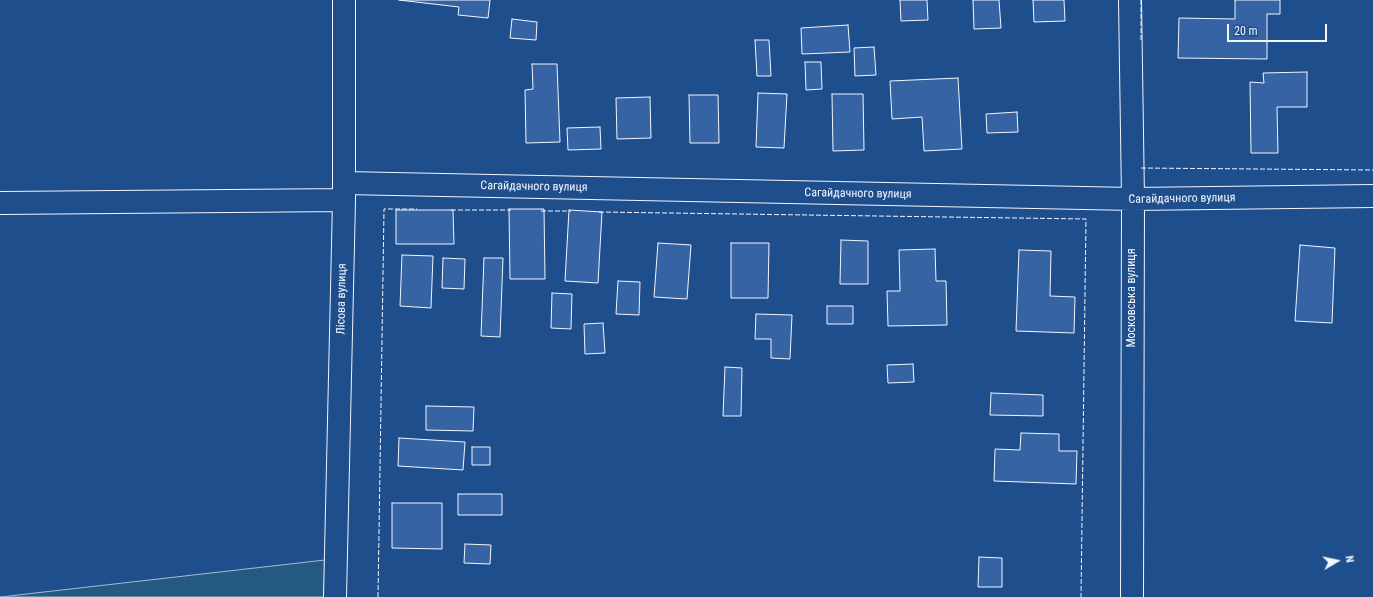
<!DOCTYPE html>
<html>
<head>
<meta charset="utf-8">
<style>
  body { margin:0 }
  #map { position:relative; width:1373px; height:597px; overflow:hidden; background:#1f4e8c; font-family:"Roboto Condensed",sans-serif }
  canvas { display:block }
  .north { position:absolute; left:1317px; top:541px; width:40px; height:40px; -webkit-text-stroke:3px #1f4e8c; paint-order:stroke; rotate:81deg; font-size:11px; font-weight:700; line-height:16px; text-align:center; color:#f2f6ff }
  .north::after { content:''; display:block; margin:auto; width:14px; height:18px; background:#f2f6ff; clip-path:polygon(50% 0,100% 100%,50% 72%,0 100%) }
  .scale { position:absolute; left:1227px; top:24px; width:100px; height:18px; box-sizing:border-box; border:2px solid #f2f6ff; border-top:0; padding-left:5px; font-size:12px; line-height:14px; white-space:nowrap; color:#f2f6ff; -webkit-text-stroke:3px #1f4e8c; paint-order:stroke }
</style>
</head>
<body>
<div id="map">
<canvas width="1373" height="597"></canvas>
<div class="north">N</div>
<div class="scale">20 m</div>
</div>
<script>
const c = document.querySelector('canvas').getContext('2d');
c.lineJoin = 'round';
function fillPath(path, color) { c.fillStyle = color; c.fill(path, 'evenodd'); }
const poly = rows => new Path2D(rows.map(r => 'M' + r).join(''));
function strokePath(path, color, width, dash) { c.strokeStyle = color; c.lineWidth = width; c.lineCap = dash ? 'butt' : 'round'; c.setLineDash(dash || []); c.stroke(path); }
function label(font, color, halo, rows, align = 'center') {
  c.font = font + ' "Roboto Condensed",sans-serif'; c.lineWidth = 3; c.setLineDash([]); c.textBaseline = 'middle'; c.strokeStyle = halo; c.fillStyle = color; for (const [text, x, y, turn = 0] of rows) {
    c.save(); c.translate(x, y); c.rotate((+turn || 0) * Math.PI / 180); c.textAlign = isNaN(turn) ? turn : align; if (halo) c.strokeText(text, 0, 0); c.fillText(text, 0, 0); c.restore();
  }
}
const green = poly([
  [325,560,324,597,0,597,325,560]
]);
const building = poly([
  [399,0,490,0,488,18,458,15,459,7,399,0],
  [900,0,927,0,928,20,901,21,900,0],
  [973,0,999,0,1001,28,974,29,973,0],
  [1033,0,1064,0,1065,21,1034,22,1033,0],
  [1235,0,1280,0,1280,14,1267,14,1267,59,1178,58,1179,18,1235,19,1235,0],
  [512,19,537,22,536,40,510,38,512,19],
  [848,25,850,52,802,54,801,28,848,25],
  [755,40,769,40,771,76,757,76,755,40],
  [874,47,876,75,855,76,854,48,874,47],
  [805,62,821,62,822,89,806,90,805,62],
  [532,64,557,64,560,142,526,143,525,90,533,89,532,64],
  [1307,72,1307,107,1277,107,1278,153,1251,153,1250,82,1264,83,1263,73,1307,72],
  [958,78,962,149,924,151,922,117,892,119,890,81,958,78],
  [758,93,787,94,784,148,756,147,758,93],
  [832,94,863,94,864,150,833,151,832,94],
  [689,95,718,95,719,143,690,143,689,95],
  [650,97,651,138,617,139,616,98,650,97],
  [1017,112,1018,132,987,133,986,114,1017,112],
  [600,127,601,149,568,150,567,128,600,127],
  [509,209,544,209,545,279,510,279,509,209],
  [396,210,453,210,454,244,396,244,396,210],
  [569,210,602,212,598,283,565,281,569,210],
  [841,240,868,241,868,284,840,284,841,240],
  [658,243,691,245,687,299,654,297,658,243],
  [731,243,769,243,768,298,731,298,731,243],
  [1300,245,1335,248,1332,323,1295,321,1300,245],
  [935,249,936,281,946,281,947,325,888,326,887,291,900,291,899,250,935,249],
  [1019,250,1051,251,1050,296,1075,297,1074,333,1016,331,1019,250],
  [402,255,433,256,431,308,400,306,402,255],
  [443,258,465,259,464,289,442,288,443,258],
  [484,258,503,258,500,337,481,336,484,258],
  [618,281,640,282,639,315,616,314,618,281],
  [552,293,572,294,571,329,551,328,552,293],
  [827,306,853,306,853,324,827,324,827,306],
  [756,314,792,315,790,359,771,358,771,339,755,339,756,314],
  [603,323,605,353,585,354,584,324,603,323],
  [913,364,914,382,888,383,887,365,913,364],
  [725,367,742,368,741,416,723,416,725,367],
  [991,393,1043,395,1043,416,990,415,991,393],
  [426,406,474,407,473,431,426,430,426,406],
  [1021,433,1059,434,1059,451,1077,451,1076,484,994,481,995,449,1020,450,1021,433],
  [399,438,465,442,463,470,398,466,399,438],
  [472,447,490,447,490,465,472,465,472,447],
  [458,494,502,494,502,515,458,515,458,494],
  [392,503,442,503,442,549,392,548,392,503],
  [465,544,491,545,490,564,464,563,465,544],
  [979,557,1002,558,1002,587,978,587,979,557]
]);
const minor = poly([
  [1130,0,1133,199,1132,597],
  [344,183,1133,199,1373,196],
  [0,203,344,200],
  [335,597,344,200,344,0]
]);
const fence = poly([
  [1141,40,1141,0],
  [1141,168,1373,170],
  [451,210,511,210],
  [541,211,571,211],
  [599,212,1086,219,1081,597],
  [378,597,384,209,417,209]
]);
const streetNames = [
  ["Сагайдачного вулиця",534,187,1],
  ["Сагайдачного вулиця",858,194,1],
  ["Сагайдачного вулиця",1182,199,-1],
  ["Московська вулиця",1132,298,-90],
  ["Лісова вулиця",342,299,-89]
];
fillPath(green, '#245a82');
strokePath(green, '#a8bbd7', 1);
fillPath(building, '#3563a3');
strokePath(building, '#f2f6ff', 1);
strokePath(minor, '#f2f6ff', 24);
strokePath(minor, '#1f4e8c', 22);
strokePath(fence, '#f2f6ff', 1, [5, 2]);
label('12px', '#f2f6ff', '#1f4e8c', streetNames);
</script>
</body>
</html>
